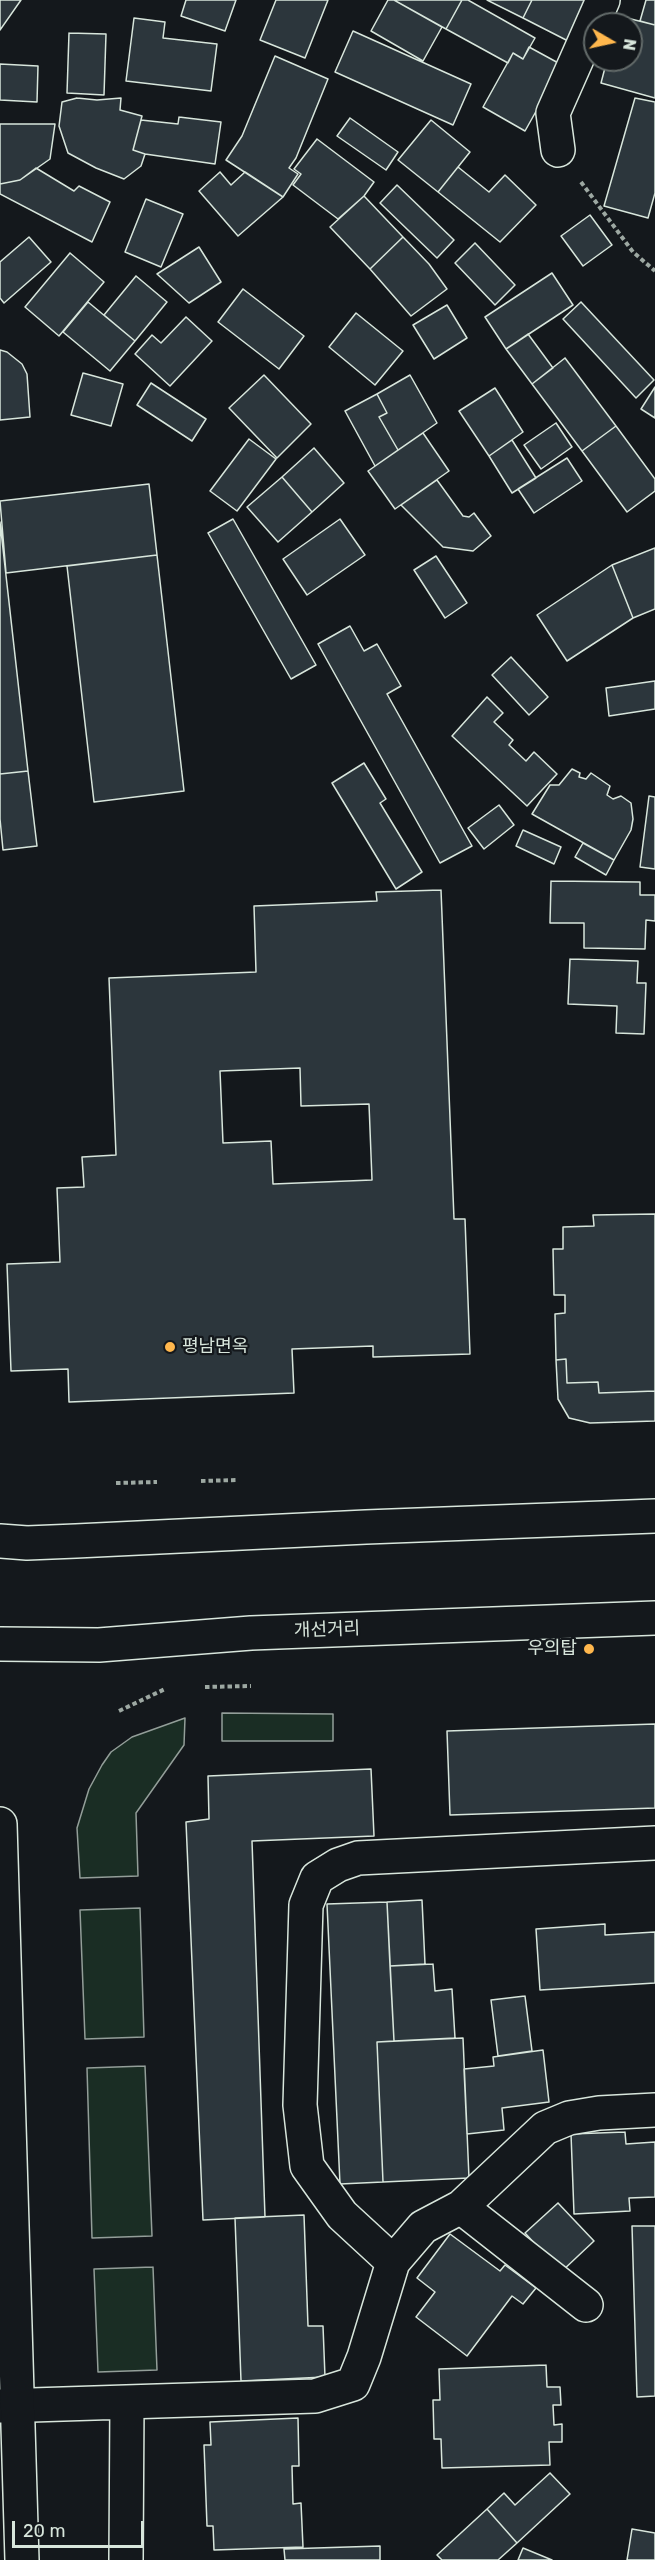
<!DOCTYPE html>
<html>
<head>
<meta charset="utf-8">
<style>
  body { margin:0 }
  #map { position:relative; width:655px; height:2560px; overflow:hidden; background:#14181c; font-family:Rubik,sans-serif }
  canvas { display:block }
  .north { position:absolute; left:583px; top:12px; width:60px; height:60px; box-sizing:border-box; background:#14181c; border:2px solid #626a69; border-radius:50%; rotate:99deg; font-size:16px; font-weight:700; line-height:24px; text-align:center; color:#d8e6dc }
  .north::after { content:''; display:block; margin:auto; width:21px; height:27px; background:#ffb74d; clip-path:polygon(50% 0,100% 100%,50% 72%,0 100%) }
  .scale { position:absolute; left:12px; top:2521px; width:132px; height:27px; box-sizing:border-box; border:3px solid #d8e6dc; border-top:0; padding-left:8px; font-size:18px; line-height:21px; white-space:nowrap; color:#d8e6dc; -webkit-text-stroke:4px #14181c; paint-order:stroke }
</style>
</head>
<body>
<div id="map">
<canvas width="655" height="2560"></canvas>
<div class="north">N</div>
<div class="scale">20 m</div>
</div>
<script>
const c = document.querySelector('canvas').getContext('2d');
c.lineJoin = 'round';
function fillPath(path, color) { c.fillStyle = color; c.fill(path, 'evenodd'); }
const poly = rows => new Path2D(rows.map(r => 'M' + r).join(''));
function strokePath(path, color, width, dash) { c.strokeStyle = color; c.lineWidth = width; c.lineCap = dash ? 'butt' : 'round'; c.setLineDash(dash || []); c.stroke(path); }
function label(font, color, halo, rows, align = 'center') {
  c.font = font + ' Rubik,"Noto Sans KR",sans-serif'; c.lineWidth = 4.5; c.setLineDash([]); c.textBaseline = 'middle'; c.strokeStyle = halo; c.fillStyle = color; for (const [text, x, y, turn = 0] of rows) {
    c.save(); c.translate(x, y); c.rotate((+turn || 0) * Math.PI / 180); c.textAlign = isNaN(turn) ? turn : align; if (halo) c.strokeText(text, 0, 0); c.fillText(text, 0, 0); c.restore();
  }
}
const green = poly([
  [222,1713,333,1714,333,1741,222,1741,222,1713],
  [185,1718,184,1745,136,1813,138,1876,80,1878,77,1828,89,1789,102,1765,111,1752,132,1737,185,1718],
  [140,1908,144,2037,85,2039,80,1910,140,1908],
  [145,2066,152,2236,92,2238,87,2068,145,2066],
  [153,2267,157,2370,98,2372,94,2269,153,2267]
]);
const building = poly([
  [0,0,21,0,0,30,0,0],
  [186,0,236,0,225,31,181,16,186,0],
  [276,0,328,0,305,58,260,40,276,0],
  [388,0,394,0,442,27,423,61,371,31,388,0],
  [394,0,462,0,446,29,394,0],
  [462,0,468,0,535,38,523,59,513,53,508,63,446,29,462,0],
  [487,0,532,0,523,18,487,0],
  [532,0,594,0,572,43,523,18,532,0],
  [646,0,655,0,655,25,640,21,646,0],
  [619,16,655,25,655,98,601,83,607,60,631,60,631,24,617,24,619,16],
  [134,18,165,22,163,38,217,44,211,91,126,81,134,18],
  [353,31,471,84,453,125,335,72,353,31],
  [69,33,106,34,104,95,67,93,69,33],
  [529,47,562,65,525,131,483,107,513,53,523,59,529,47],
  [275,56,328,79,296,158,289,168,298,174,283,197,226,160,242,136,275,56],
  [0,64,38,66,37,102,0,100,0,64],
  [77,98,97,100,121,98,120,110,142,116,133,150,145,154,141,166,124,179,96,168,68,153,59,126,62,102,77,98],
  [635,98,655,102,655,193,648,218,604,206,635,98],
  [179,117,221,122,215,164,145,154,133,150,141,120,178,124,179,117],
  [350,118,398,152,386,170,337,136,350,118],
  [431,120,470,152,438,192,398,160,431,120],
  [0,124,55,124,50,159,20,180,0,184,0,124],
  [317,139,374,182,364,196,338,219,293,185,301,174,294,169,317,139],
  [458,167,489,192,505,175,536,205,500,242,438,192,458,167],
  [36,168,74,191,79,186,110,202,92,242,0,194,0,184,20,180,36,168],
  [220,172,231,185,245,172,283,197,238,236,199,191,220,172],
  [397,185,454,240,437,258,380,203,397,185],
  [364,196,403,237,370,269,330,227,364,196],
  [146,199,183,214,161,267,125,252,146,199],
  [590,215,612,245,583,266,561,236,590,215],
  [29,237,51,262,4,303,0,298,0,262,29,237],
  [403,237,429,264,447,289,411,316,370,269,403,237],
  [475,243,515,285,495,305,455,263,475,243],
  [199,247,221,282,189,303,157,274,199,247],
  [70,253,104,282,59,336,25,307,70,253],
  [552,273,573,305,506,349,485,317,552,273],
  [136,276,167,302,135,341,104,315,136,276],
  [243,289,304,336,279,369,218,322,243,289],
  [88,302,135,341,110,371,63,332,88,302],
  [581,302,654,380,636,398,563,319,581,302],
  [447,305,467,338,434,359,413,325,447,305],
  [356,313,403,351,375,385,329,347,356,313],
  [186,317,212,341,170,386,135,354,152,335,161,343,186,317],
  [528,334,553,368,532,384,506,349,528,334],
  [0,350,7,352,22,364,27,374,30,417,0,420,0,350],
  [565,358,616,426,582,451,532,384,565,358],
  [83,373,123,384,111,426,71,415,83,373],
  [264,375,311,424,277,458,229,408,264,375],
  [410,375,437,423,398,450,379,417,387,413,377,394,410,375],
  [151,383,206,419,192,441,137,405,151,383],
  [655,387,655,418,641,409,655,387],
  [495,388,523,432,489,456,459,411,495,388],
  [377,394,387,413,379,417,398,450,375,466,345,411,377,394],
  [556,423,572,447,541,469,524,445,556,423],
  [616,426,655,479,655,491,627,512,582,451,616,426],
  [423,433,449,471,395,509,368,471,423,433],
  [249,439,276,459,237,511,210,491,249,439],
  [512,440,536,478,512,493,489,456,512,440],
  [314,448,344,483,312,512,282,477,314,448],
  [567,458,582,481,534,513,518,489,567,458],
  [282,477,312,512,278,542,247,507,282,477],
  [437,480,463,516,469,517,474,513,491,536,473,551,443,547,401,505,437,480],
  [149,484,157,555,6,573,0,501,149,484],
  [233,519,316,665,291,679,208,533,233,519],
  [340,519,365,555,307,595,283,559,340,519],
  [0,522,28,771,0,774,0,522],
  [655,548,655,609,633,618,612,565,655,548],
  [157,555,184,791,94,802,67,566,157,555],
  [436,556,467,603,445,618,414,570,436,556],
  [612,565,633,618,567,661,537,615,612,565],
  [350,626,364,651,377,644,401,686,387,694,472,846,440,863,318,644,350,626],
  [511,657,548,697,529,715,492,675,511,657],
  [655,681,655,709,609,716,606,688,655,681],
  [487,697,503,713,494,722,513,740,509,745,526,761,534,752,557,774,527,806,452,736,487,697],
  [364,763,386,799,380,803,422,872,396,889,332,783,364,763],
  [572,769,580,773,579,777,586,779,591,773,610,786,607,795,613,799,621,796,631,803,633,819,631,830,614,860,532,814,550,785,559,785,572,769],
  [28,771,37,846,3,850,0,819,0,774,28,771],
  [649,796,655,797,655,869,640,867,649,796],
  [499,805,514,825,484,849,468,828,499,805],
  [523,830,561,847,554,864,516,846,523,830],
  [583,843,614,860,606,875,575,857,583,843],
  [551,881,640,882,640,895,655,895,655,921,646,920,645,949,584,948,584,923,550,923,551,881],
  [441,890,454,1219,465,1219,470,1354,373,1357,373,1346,292,1349,294,1393,69,1402,68,1369,11,1371,7,1264,60,1262,57,1188,84,1187,82,1157,116,1155,109,978,256,972,254,906,377,901,376,892,441,890],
  [300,1068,301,1106,369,1104,372,1180,273,1184,271,1141,223,1143,220,1071,300,1068],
  [570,959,638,961,637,983,646,983,644,1034,616,1033,617,1006,568,1004,570,959],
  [655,1214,655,1391,599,1393,598,1382,567,1383,566,1359,556,1360,555,1314,565,1313,565,1295,554,1295,553,1249,563,1249,563,1227,594,1226,593,1215,655,1214],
  [566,1359,567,1383,598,1382,599,1393,655,1391,655,1421,590,1423,569,1418,558,1399,556,1360,566,1359],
  [655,1724,655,1808,450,1815,447,1731,655,1724],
  [371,1769,374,1836,252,1841,265,2217,203,2220,186,1822,209,1819,208,1776,371,1769],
  [422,1900,425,1964,390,1966,387,1902,422,1900],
  [387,1902,394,2041,377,2042,383,2182,340,2184,327,1904,387,1902],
  [605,1924,605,1935,655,1932,655,1983,540,1990,536,1929,605,1924],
  [433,1964,435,1991,452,1989,455,2038,394,2041,390,1966,433,1964],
  [525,1996,532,2051,498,2056,491,2000,525,1996],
  [463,2038,469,2178,383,2182,377,2042,463,2038],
  [543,2050,549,2102,502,2108,504,2130,467,2134,464,2069,494,2066,493,2057,543,2050],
  [625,2132,626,2144,655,2142,655,2197,629,2198,630,2211,574,2214,571,2134,625,2132],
  [558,2203,594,2241,561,2272,525,2233,558,2203],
  [304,2215,308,2326,323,2326,325,2377,241,2381,235,2218,304,2215],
  [632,2226,655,2226,655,2396,637,2397,632,2226],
  [450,2234,500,2271,505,2265,536,2288,523,2304,512,2296,467,2356,416,2317,435,2292,417,2278,450,2234],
  [546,2365,547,2387,560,2387,561,2405,553,2405,554,2425,562,2424,562,2442,549,2442,550,2465,442,2468,441,2439,434,2439,433,2400,440,2400,439,2369,546,2365],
  [298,2418,299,2466,292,2466,293,2504,301,2503,303,2547,214,2550,213,2526,207,2526,204,2445,211,2445,210,2422,298,2418],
  [550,2473,570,2494,517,2543,487,2509,504,2493,515,2505,550,2473],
  [487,2509,517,2543,498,2560,442,2560,437,2555,487,2509],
  [632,2529,655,2533,655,2560,627,2560,632,2529],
  [380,2546,380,2560,285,2560,284,2549,380,2546],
  [523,2548,552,2560,518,2560,523,2548]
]);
const path = poly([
  [581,182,633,252,655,271],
  [201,1481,237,1480],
  [116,1483,157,1482],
  [205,1687,251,1686],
  [119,1711,165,1689]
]);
const street = poly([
  [558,150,553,113,603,0],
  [461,2207,586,2305],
  [393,2262,342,2215,307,2166,300,2105,306,1905,317,1878,338,1865,358,1858,655,1843],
  [0,2406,315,2396,353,2384,364,2357,393,2262,423,2227,461,2207,545,2128,569,2118,599,2113,655,2110],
  [126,2560,127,2402]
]);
const secondary = poly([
  [0,1824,22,2560]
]);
const primary = poly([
  [0,1541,27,1543,76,1541,366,1527,655,1516],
  [0,1644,99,1645,251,1633,655,1618]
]);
const markers = [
  [170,1347,6,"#ffb74d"],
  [589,1649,6,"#ffb74d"]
];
const poiNames = [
  ["평남면옥",182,1347],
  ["우의탑",577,1649,"right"]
];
const streetNames = [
  ["개선거리",327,1630,-2]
];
fillPath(green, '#1a2d24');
strokePath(green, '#939e99', 1.5);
fillPath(building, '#2c363c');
strokePath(building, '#d8e6dc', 1.5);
strokePath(street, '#d8e6dc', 36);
strokePath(secondary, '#d8e6dc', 36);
strokePath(primary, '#d8e6dc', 36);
strokePath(path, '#9da8a2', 4, [4.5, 3]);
strokePath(street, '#14181c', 33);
strokePath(secondary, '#14181c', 33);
strokePath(primary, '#14181c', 33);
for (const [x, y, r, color] of markers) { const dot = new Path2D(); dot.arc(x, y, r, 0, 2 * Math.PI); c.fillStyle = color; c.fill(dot); strokePath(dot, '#14181c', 2); }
label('18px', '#d8e6dc', '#14181c', poiNames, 'left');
label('18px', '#d8e6dc', '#14181c', streetNames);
</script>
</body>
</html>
